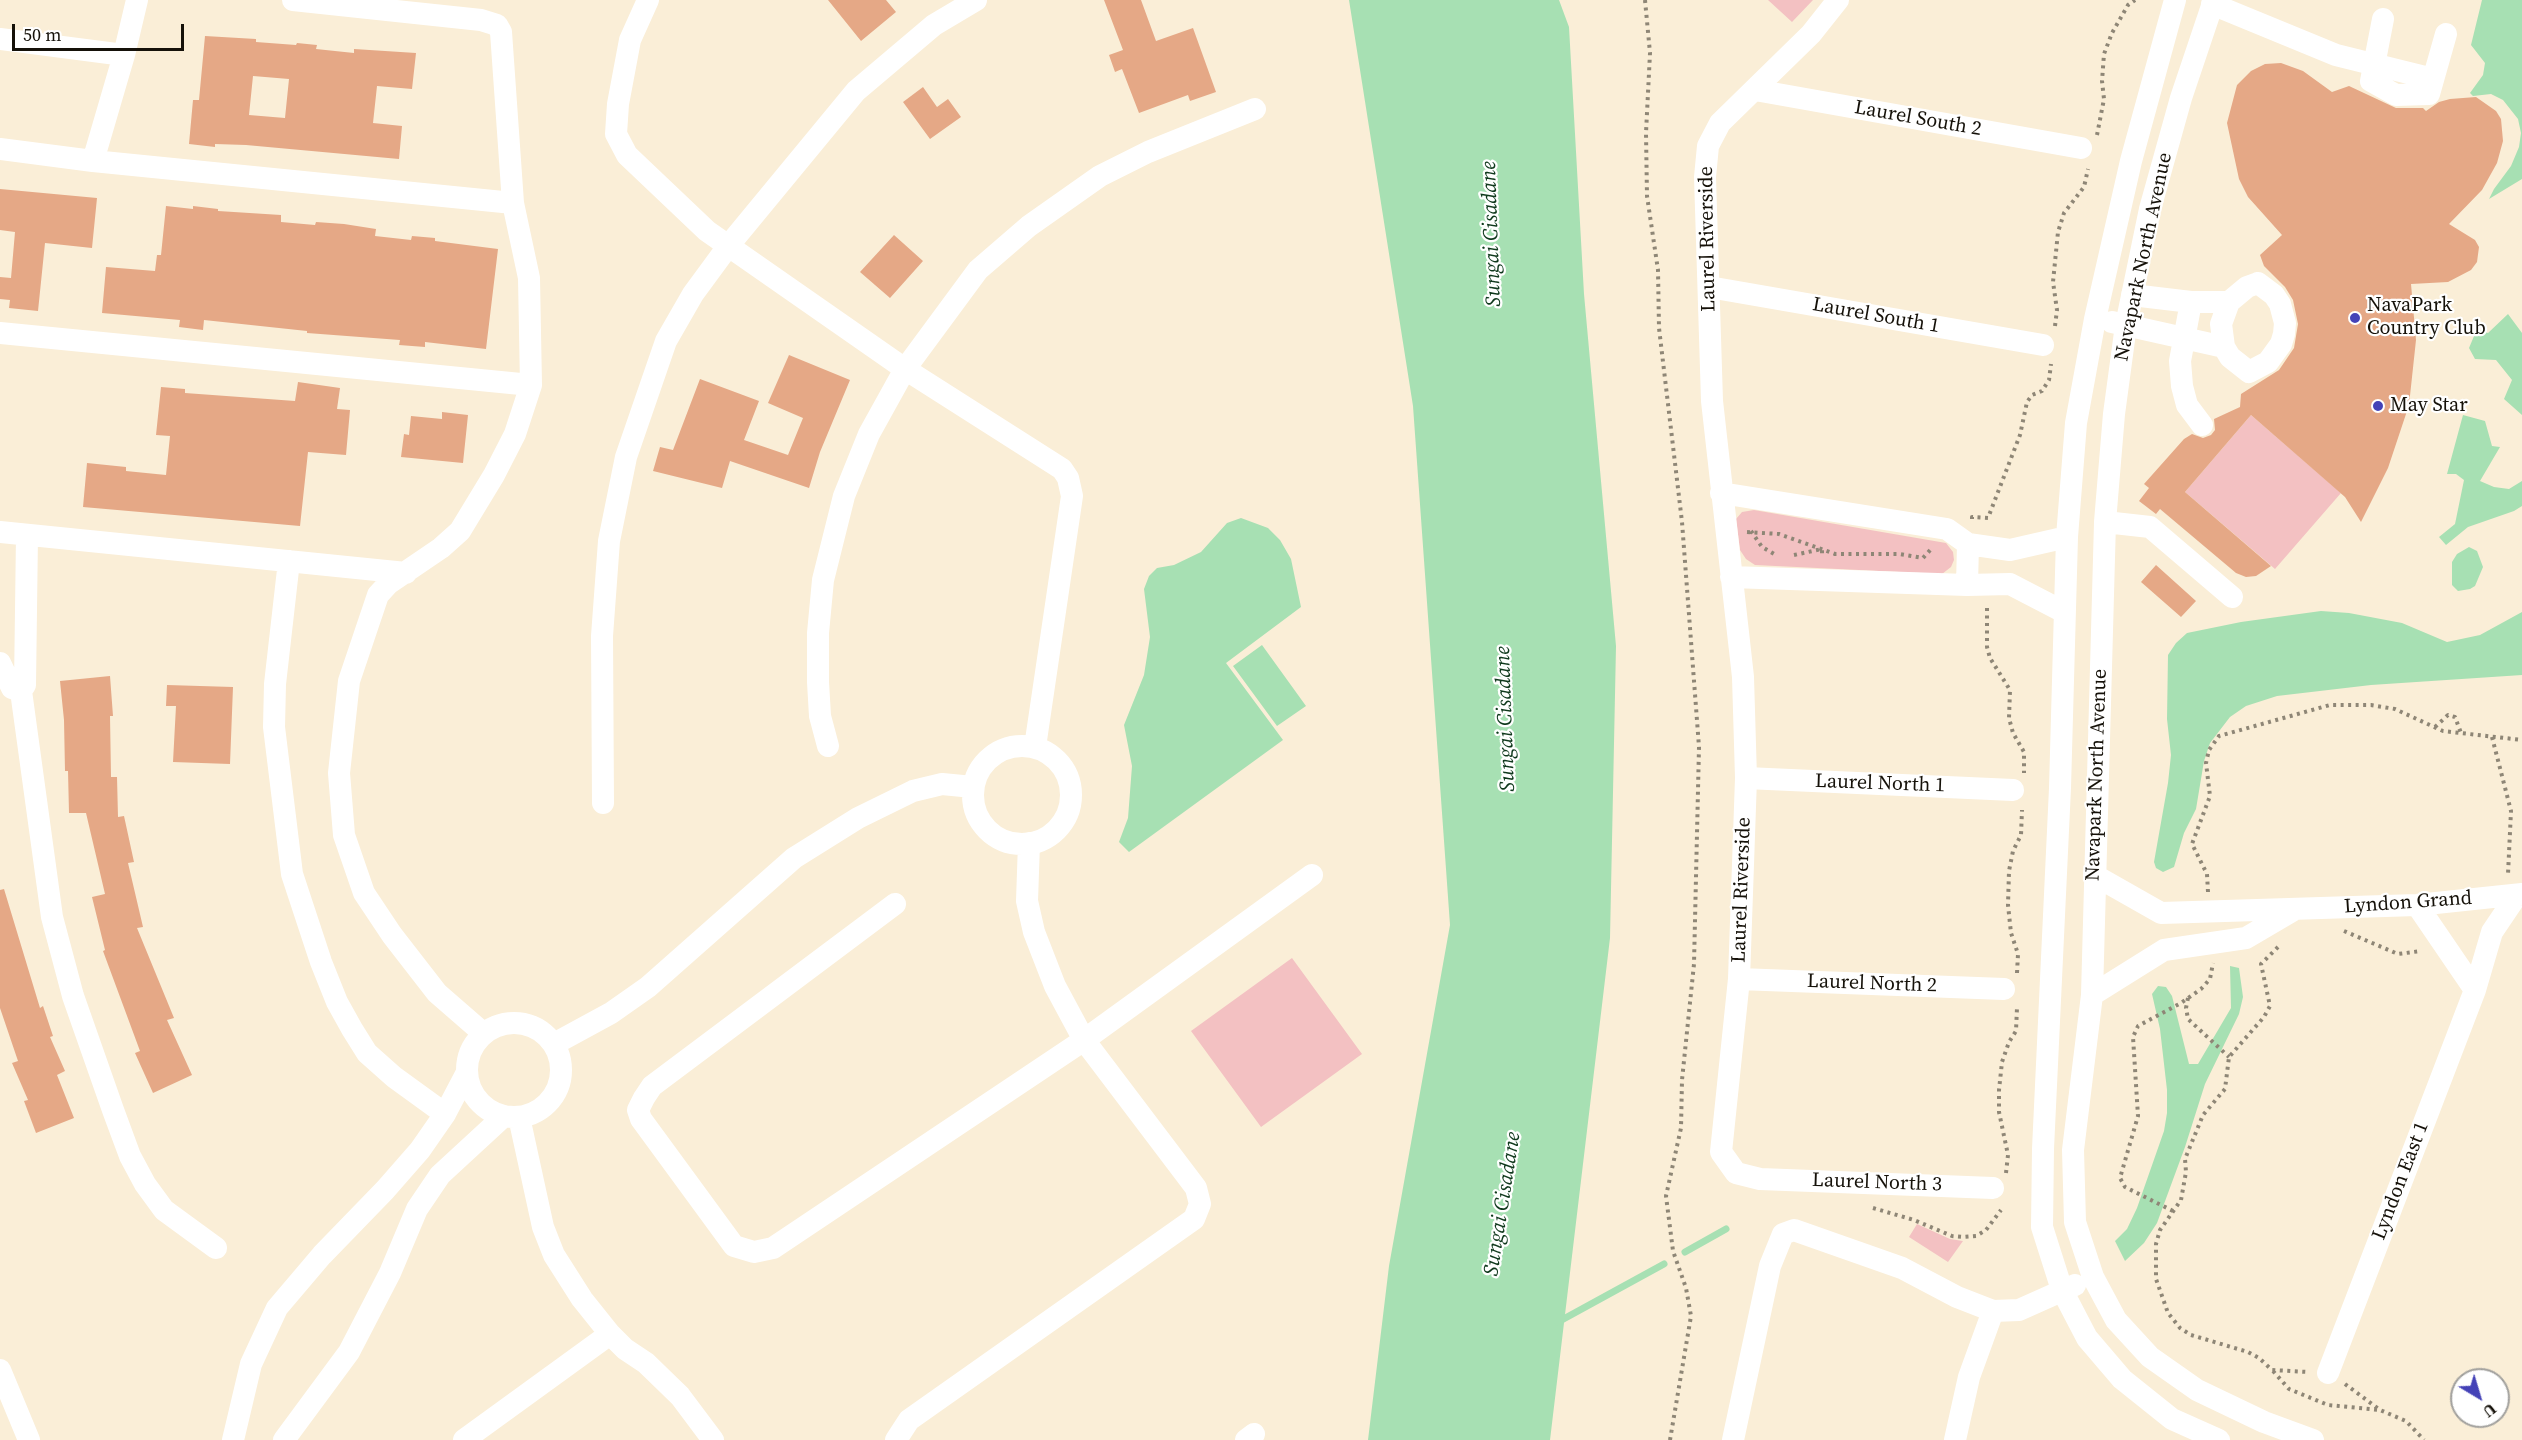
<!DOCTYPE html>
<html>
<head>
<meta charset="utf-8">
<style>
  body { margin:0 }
  #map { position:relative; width:2522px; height:1440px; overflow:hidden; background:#faeed7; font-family:"Source Serif 4",serif }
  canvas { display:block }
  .north { position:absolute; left:2450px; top:1368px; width:60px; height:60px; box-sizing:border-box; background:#fff; border:2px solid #a1a09d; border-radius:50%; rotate:142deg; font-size:16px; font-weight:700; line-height:24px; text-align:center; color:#151109 }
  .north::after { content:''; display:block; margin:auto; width:21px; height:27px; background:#4442b7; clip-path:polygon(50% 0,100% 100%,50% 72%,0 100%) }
  .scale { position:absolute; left:12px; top:24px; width:172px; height:27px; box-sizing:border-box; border:3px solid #151109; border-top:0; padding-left:8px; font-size:18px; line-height:21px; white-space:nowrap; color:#151109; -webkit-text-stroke:4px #fff; paint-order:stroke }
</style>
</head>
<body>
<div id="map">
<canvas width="2522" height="1440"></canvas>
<div class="north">U</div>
<div class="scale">50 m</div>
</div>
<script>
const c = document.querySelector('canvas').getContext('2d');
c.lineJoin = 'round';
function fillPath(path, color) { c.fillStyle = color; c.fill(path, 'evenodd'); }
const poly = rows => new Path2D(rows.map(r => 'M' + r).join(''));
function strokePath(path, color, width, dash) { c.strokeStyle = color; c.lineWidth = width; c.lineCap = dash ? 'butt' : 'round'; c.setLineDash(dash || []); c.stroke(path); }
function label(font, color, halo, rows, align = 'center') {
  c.font = font + ' "Source Serif 4",serif'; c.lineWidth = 4.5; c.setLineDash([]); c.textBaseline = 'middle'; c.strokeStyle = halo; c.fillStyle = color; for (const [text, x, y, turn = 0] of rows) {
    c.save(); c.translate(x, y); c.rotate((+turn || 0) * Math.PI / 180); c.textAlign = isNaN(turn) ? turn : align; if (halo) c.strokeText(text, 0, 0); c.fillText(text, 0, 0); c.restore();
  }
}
const green = poly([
  [1768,0,1813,0,1792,22],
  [2251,415,2341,493,2275,569,2185,492],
  [1754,510,1946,543,1953,552,1954,560,1951,567,1942,574,1755,565,1746,559,1740,550,1736,519,1742,512],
  [1292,958,1362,1054,1261,1127,1191,1031],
  [1917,1224,1950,1239,1963,1241,1948,1262,1909,1237]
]);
const water = poly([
  [1349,0,1559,0,1569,27,1584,294,1616,646,1610,938,1550,1440,1368,1440,1389,1266,1450,925,1413,406],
  [2482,0,2522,0,2522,179,2489,199,2494,189,2511,166,2519,147,2521,133,2518,119,2503,100,2491,94,2473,96,2470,93,2483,75,2485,63,2471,45],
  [2508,314,2522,333,2522,415,2504,399,2512,380,2496,360,2475,359,2469,348,2477,329,2488,333],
  [2463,415,2485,421,2492,446,2500,447,2480,481,2494,487,2509,489,2522,481,2522,506,2514,511,2468,527,2446,545,2439,537,2455,524,2464,480,2456,474,2447,474],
  [1241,518,1268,528,1280,540,1291,559,1301,607,1226,663,1283,740,1129,852,1119,842,1128,818,1132,766,1124,725,1144,675,1150,637,1144,589,1149,576,1157,568,1174,565,1201,552,1227,523],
  [2469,547,2477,551,2483,567,2475,586,2470,589,2458,591,2452,585,2452,562,2457,554],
  [2321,611,2349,613,2402,623,2447,642,2480,635,2522,612,2522,675,2371,685,2277,696,2246,706,2230,717,2210,743,2204,761,2196,809,2184,833,2174,867,2163,872,2156,868,2154,862,2168,783,2171,755,2167,719,2168,655,2176,643,2187,633,2241,622],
  [1262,645,1306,706,1277,726,1233,666],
  [2230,966,2239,968,2243,997,2239,1014,2205,1084,2185,1147,2157,1223,2144,1243,2125,1261,2115,1241,2127,1229,2137,1208,2164,1131,2167,1113,2167,1090,2160,1029,2152,994,2158,986,2166,987,2172,996,2189,1064,2198,1064,2231,1008]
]);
const stream = poly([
  [1685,1252,1726,1229],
  [1558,1322,1664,1264]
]);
const building = poly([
  [828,0,886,0,896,12,861,41],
  [1104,0,1141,0,1156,41,1193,28,1216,92,1190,101,1188,95,1139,113,1122,69,1115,72,1109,55,1123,50],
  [205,36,256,39,256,42,296,45,297,43,317,45,316,49,354,53,354,49,416,53,412,89,377,86,373,123,402,126,399,159,246,145,215,144,215,147,189,144,193,100,199,100],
  [253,76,289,79,285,118,249,115],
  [2281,63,2303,71,2332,92,2349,86,2396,108,2423,108,2426,111,2439,102,2450,99,2476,97,2496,111,2501,119,2503,141,2497,163,2482,190,2449,224,2475,240,2479,247,2477,262,2471,270,2448,282,2411,284,2416,340,2409,405,2388,468,2361,522,2345,497,2251,415,2185,492,2271,566,2256,576,2246,577,2236,573,2160,509,2156,514,2139,501,2149,488,2144,484,2184,439,2192,434,2203,438,2211,435,2215,430,2214,419,2240,407,2241,394,2279,370,2294,348,2298,324,2293,300,2285,287,2264,266,2260,255,2282,235,2248,197,2239,179,2227,123,2237,85,2251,71,2265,64],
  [923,87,937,107,948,99,961,117,930,139,903,102],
  [0,189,97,198,92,248,45,243,38,311,9,308,10,300,0,299,0,277,11,278,15,232,0,230],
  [166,206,193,209,193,206,218,209,218,211,281,215,281,222,315,225,316,222,344,224,376,229,375,236,411,240,412,236,435,238,435,241,498,249,486,349,425,342,425,347,399,345,400,340,307,333,307,331,204,320,203,330,179,327,180,320,102,313,106,267,155,271,157,255,161,255],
  [894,235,923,261,890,298,860,272],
  [789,355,850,380,820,452,809,488,730,461,722,488,653,471,660,447,673,450,700,379,759,401,744,440,788,455,803,418,768,403],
  [298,382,340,388,337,409,350,410,346,455,308,452,300,526,83,507,87,463,126,467,126,471,166,475,170,436,156,435,161,387,185,389,185,393,295,401],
  [442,412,468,415,463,463,401,457,404,434,409,435,411,416,442,419],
  [2156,565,2196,601,2181,617,2141,582],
  [110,676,113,716,110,716,111,777,117,777,118,817,124,816,134,862,128,863,143,927,137,928,174,1018,167,1020,192,1075,153,1093,135,1053,140,1051,103,951,105,950,92,897,105,894,86,813,69,813,68,771,65,771,64,720,60,681],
  [167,685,233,687,230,764,173,762,176,706,166,706],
  [4,889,40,1008,43,1006,53,1036,50,1037,65,1071,57,1075,74,1118,36,1133,24,1101,28,1100,12,1063,18,1061,0,1008,0,890]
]);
const path = poly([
  [1645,0,1650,53,1646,133,1647,196,1658,270,1659,328,1682,522,1699,747,1694,964,1682,1080,1681,1128,1666,1196,1673,1251,1686,1288,1691,1316,1670,1440],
  [2097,135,2104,99,2102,81,2104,54,2112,33,2128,5,2135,0],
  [2055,326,2057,310,2053,282,2058,232,2064,213,2084,187,2088,169],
  [1972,519,1972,517,1988,518,2020,435,2027,402,2032,395,2042,391,2049,380,2051,364],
  [1751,531,1762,547,1774,554],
  [1747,532,1779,534,1835,554,1900,554,1923,558,1932,548],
  [1794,555,1822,549,1822,557],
  [1987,608,1987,647,1990,658,2010,690,2009,718,2013,733,2024,752,2024,773],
  [2435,727,2448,715,2455,717,2461,733],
  [2492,737,2511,811,2508,874],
  [2208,892,2207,874,2192,844,2210,796,2206,763,2209,750,2219,736,2330,705,2371,705,2395,709,2443,731,2522,740],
  [2344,931,2398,954,2421,951],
  [2278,947,2261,964,2270,1006,2264,1017,2229,1057,2225,1089,2203,1115,2185,1159,2186,1172,2181,1200,2160,1230,2156,1244,2156,1279,2168,1313,2180,1328,2191,1335,2248,1352,2259,1358,2272,1370,2308,1372],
  [2017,973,2018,954,2011,933,2008,905,2009,871,2013,851,2021,835,2022,810],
  [2188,998,2186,1008,2188,1019,2229,1057],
  [2006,1173,2008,1155,1999,1112,1999,1090,2002,1062,2009,1042,2016,1031,2017,1008],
  [1873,1208,1914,1220,1952,1236,1963,1237,1976,1236,1986,1230,2001,1210],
  [2173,1211,2125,1187,2120,1178,2138,1116,2133,1037,2138,1026,2181,1003,2201,989,2210,979,2213,963],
  [2273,1371,2289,1389,2328,1405,2380,1410],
  [2345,1384,2380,1410,2406,1421,2424,1440]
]);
const minor = poly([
  [293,0,481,20,497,25,501,32,513,203,529,278,531,385,515,434,494,475,460,531,441,548,388,584,378,595,349,681,339,773,344,835,364,893,392,935,437,993,483,1033],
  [648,0,630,40,618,104,616,134,627,155,707,231,905,369,1062,469,1068,478,1072,496,1035,747],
  [1838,0,1811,34,1720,123,1708,146,1705,177,1712,401,1743,677,1746,778,1739,979,1721,1152,1736,1173,1760,1179,1993,1188],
  [2175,0,2131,161,2095,319,2076,423,2067,537,2060,788,2043,1149,2042,1227,2062,1290,2087,1338,2122,1379,2172,1419,2219,1440],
  [2214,0,2181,98,2150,209,2126,325,2114,414,2105,522,2092,995,2073,1150,2075,1222,2093,1277,2116,1320,2150,1357,2197,1390,2264,1422,2313,1440],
  [2212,4,2336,55,2433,79],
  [2383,19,2371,81,2396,95,2429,94,2446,34],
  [0,39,124,55],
  [1755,90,2081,148],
  [0,149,93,161,513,203],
  [93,161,124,55,137,0],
  [2258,283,2274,295,2280,304,2285,323,2284,334,2281,344,2268,362,2249,372,2230,357,2224,347,2221,324,2229,302,2247,287,2258,283],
  [1709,287,2043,345],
  [2132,295,2191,302,2229,302],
  [2191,302,2180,361,2182,386,2187,405,2202,425],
  [2112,322,2224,347],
  [0,333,531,385],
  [1721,493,1947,529,1968,544,2010,550,2067,537],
  [2105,522,2150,527,2232,597],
  [0,532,406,573],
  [289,561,275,684,274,727,292,874,321,962,337,1002,352,1029,367,1053,394,1077,445,1114],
  [1731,577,1967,585,2010,584,2064,612],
  [1967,585,1968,544],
  [0,663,12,688,21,691,52,917,73,996,113,1110,130,1156,145,1184,164,1210,216,1248],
  [21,691,25,685,27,535],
  [828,746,820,716,818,682,818,633,823,580,844,496,869,434,905,369,978,270,1029,226,1100,176,1148,152,1255,109],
  '973 795a49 49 0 1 1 98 0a49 49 0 1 1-98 0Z',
  [1746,778,2013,790],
  [603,803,602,636,609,541,626,457,666,341,693,294,729,245,856,91,934,25,976,0],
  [2094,875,2161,913,2417,905,2522,894],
  [895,904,652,1086,644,1098,638,1110,641,1119,734,1246,754,1252,773,1248,1084,1040,1312,875],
  [2417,905,2475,990],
  [1739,979,2004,989],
  [2092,995,2164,950,2246,938,2292,911],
  '467 1070a47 47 0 1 1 94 0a47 47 0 1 1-94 0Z',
  [554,1044,611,1013,648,987,794,858,858,818,913,791,942,784,973,787],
  [519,1117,543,1227,554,1255,582,1299,610,1334,625,1349,646,1363,680,1396,713,1440],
  [0,1370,29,1440],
  [2328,1373,2475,990,2492,932,2517,895],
  [233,1440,251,1364,277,1308,322,1255,385,1190,420,1150,445,1114,466,1074],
  [284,1440,349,1352,390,1273,417,1209,440,1175,504,1116],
  [464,1440,610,1334],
  [896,1440,909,1420,1194,1219,1200,1204,1196,1188,1084,1040,1055,986,1034,932,1027,901,1029,843],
  [1246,1440,1254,1434],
  [1733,1440,1770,1266,1783,1234,1794,1230,1902,1268,1957,1297,1993,1311,2019,1310,2075,1285],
  [1955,1440,1969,1377,1993,1311]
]);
const markers = [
  [2355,318,6,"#4442b7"],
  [2378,406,6,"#4442b7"]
];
const streetNames = [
  ["Laurel South 2",1918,119,10],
  ["Laurel Riverside",1708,239,-91],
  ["Navapark North Avenue",2144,257,-78],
  ["Laurel South 1",1876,316,10],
  ["Navapark North Avenue",2097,775,-88],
  ["Laurel North 1",1880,784,2],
  ["Laurel Riverside",1742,890,-88],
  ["Lyndon Grand",2408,903,-4],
  ["Laurel North 2",1872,984,2],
  ["Lyndon East 1",2401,1181,-69],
  ["Laurel North 3",1877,1183,2]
];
const poiNames = [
  ["NavaPark",2367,306],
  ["Country Club",2367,329],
  ["May Star",2390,406]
];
const waterNames = [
  ["Sungai Cisadane",1492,234,-92],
  ["Sungai Cisadane",1506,719,-92],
  ["Sungai Cisadane",1503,1204,-81]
];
fillPath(green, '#f3c1c2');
fillPath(water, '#a7e0b3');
strokePath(stream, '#a7e0b3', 7);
fillPath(building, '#e5a886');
strokePath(path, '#8e8676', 4, [3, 4.5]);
strokePath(minor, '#fff', 22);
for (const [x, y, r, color] of markers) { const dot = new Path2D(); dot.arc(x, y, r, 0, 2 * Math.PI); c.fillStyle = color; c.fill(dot); strokePath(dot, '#fff', 2); }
label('20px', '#151109', '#fff', streetNames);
label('20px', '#151109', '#fff', poiNames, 'left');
label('italic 21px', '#0f391c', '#fff', waterNames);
</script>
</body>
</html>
